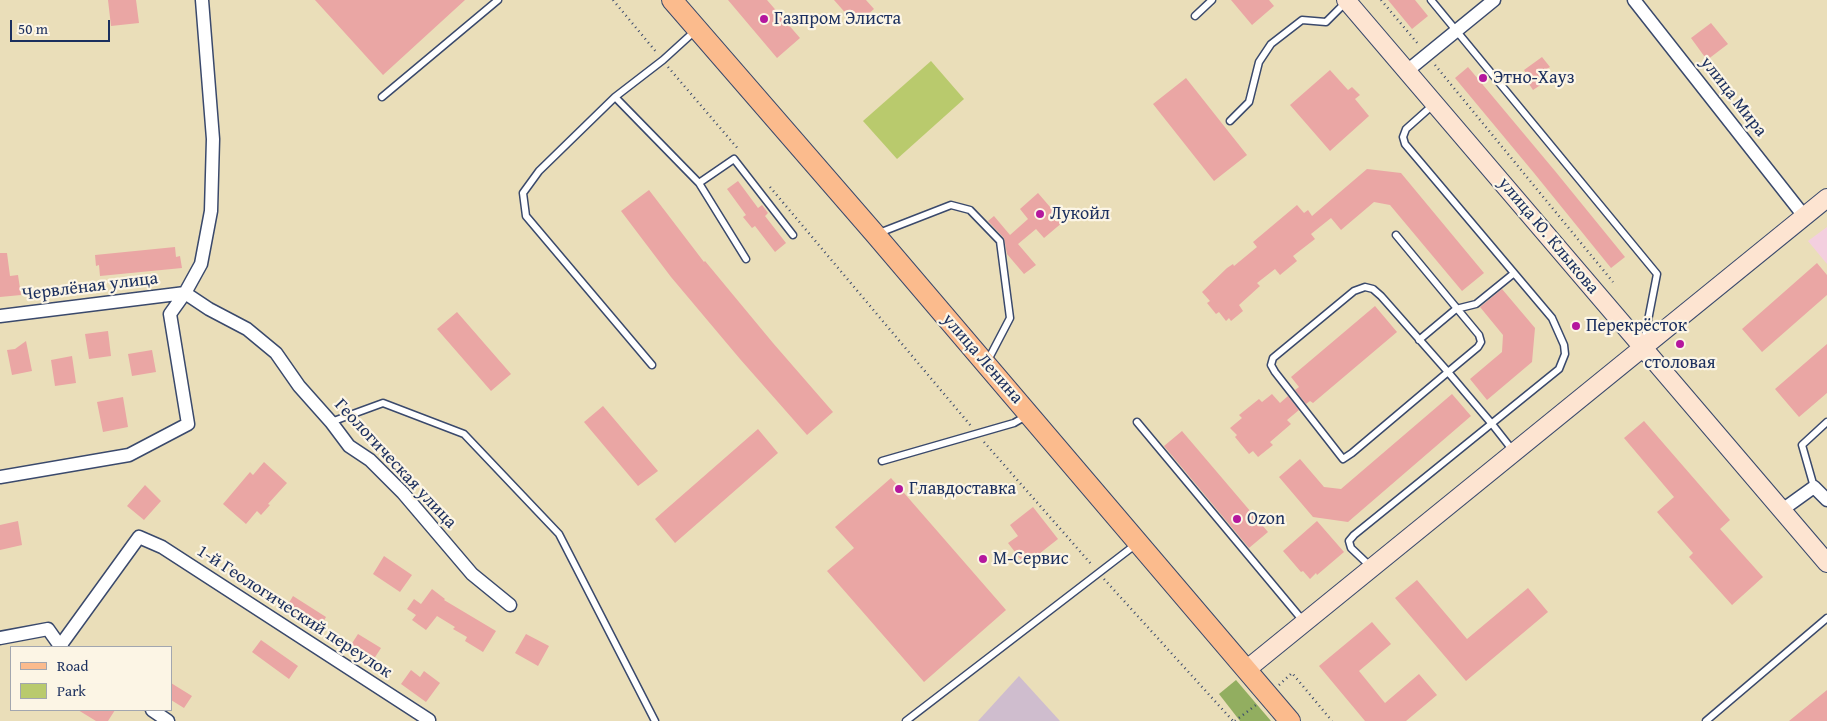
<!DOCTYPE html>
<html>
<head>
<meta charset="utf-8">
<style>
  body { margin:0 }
  #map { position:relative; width:1827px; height:721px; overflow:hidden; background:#eadeb9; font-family:"Gentium Book Plus",serif }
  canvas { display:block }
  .legend { position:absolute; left:10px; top:646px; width:162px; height:65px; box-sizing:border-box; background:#fcf5e5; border:1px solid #a2a6af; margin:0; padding:6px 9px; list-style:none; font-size:15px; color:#1b2f5e }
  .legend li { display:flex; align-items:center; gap:10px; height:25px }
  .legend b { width:25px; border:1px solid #a2a6af }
  .scale { position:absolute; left:10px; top:20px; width:100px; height:22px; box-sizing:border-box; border:2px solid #1b2f5e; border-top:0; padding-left:6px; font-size:15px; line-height:18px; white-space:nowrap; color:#1b2f5e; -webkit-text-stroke:4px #fcf5e5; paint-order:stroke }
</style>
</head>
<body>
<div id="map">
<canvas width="1827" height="721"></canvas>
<ul class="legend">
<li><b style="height:6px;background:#fbbb8d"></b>Road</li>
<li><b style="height:14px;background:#b9ca6d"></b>Park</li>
</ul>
<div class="scale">50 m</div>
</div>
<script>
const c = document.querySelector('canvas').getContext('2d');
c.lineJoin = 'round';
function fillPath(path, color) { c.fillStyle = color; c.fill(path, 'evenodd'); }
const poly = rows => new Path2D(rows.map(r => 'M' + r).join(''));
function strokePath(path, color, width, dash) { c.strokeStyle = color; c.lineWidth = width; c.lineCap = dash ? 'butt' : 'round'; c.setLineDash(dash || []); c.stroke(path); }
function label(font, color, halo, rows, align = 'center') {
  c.font = font + ' "Gentium Book Plus",serif'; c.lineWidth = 4.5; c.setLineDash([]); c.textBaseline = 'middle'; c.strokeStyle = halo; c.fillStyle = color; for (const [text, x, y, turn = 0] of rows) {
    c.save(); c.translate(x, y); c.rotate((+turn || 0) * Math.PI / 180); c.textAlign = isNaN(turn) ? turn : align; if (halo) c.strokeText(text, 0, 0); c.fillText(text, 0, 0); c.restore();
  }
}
const built = poly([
  [1827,227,1827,264,1808,241]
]);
const industrial = poly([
  [1019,676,1060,721,978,721]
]);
const green = poly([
  [931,61,964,99,897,159,863,121]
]);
const forest = poly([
  [1236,680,1271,721,1240,721,1219,694]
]);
const building = poly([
  [108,0,136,0,139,23,111,26],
  [315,0,465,0,383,75],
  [728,0,767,0,800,38,777,58],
  [834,0,866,0,874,9,856,25],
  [1231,0,1269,0,1274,6,1252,25],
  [1388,0,1415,0,1428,16,1412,29],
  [1711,23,1728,44,1707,60,1691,38],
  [1542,57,1550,67,1542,72,1548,80,1533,90,1527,81,1530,79,1524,70],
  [1468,67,1555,171,1625,257,1611,268,1534,173,1455,78],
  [1330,70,1348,90,1352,87,1360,95,1355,99,1369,116,1330,151,1290,105],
  [1186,78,1247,155,1214,181,1153,104],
  [1367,169,1401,173,1484,273,1462,291,1390,205,1374,202,1341,230,1331,218,1311,234,1315,239,1293,256,1297,261,1280,275,1275,269,1257,283,1260,286,1239,305,1243,311,1231,321,1229,318,1226,321,1219,312,1216,314,1207,303,1210,301,1202,292,1227,268,1233,264,1234,266,1257,247,1253,242,1297,205,1304,213,1308,210,1312,216],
  [738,181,758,208,762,205,768,213,765,216,786,243,775,252,755,226,752,228,743,217,746,215,727,189],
  [649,190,704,262,705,261,773,343,833,412,807,435,740,359,671,277,621,211],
  [1038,193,1063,222,1044,238,1036,229,1018,244,1036,265,1024,274,1007,254,1004,238,988,221,994,216,1010,235,1028,219,1020,209],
  [175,247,176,257,180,256,182,268,100,276,99,265,96,266,95,255],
  [0,253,7,253,10,276,18,275,21,295,0,297],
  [1817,263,1827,275,1827,295,1762,352,1742,329],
  [1502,289,1535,328,1532,362,1487,400,1470,379,1502,352,1503,335,1480,307],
  [1375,306,1397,332,1313,403,1310,401,1306,404,1295,390,1299,387,1291,377],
  [457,312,511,374,491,391,437,329],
  [108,331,111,356,89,359,85,334],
  [26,341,32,371,12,375,7,350,15,349],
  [1827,344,1827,393,1799,417,1775,389],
  [152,350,156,372,132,376,128,354],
  [72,356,76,383,55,386,51,360],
  [1272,394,1280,403,1288,396,1299,410,1287,420,1291,424,1270,442,1273,445,1258,457,1253,451,1249,454,1235,437,1237,435,1230,428,1242,418,1239,415,1259,399,1262,402],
  [1452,394,1471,416,1348,522,1313,517,1279,477,1300,459,1324,487,1341,489],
  [123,397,128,427,103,432,97,402],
  [603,406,658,471,638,486,584,422],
  [1644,421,1730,520,1720,529,1763,577,1732,605,1689,557,1693,553,1657,512,1674,497,1624,438],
  [758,429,778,453,675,543,655,519],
  [1182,431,1268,532,1249,548,1164,446],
  [264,462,287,483,268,504,270,505,261,515,257,511,246,524,223,504,250,472,253,475],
  [891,478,1006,610,924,682,827,571,854,548,835,527],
  [145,485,161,501,144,520,127,506],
  [1033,507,1058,539,1025,565,1008,543,1018,536,1010,525],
  [18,521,22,545,0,550,0,525],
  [1317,521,1344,552,1317,575,1316,573,1310,579,1303,571,1301,572,1283,551],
  [384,556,412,575,400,592,373,574],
  [1417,580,1467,639,1528,588,1548,612,1466,681,1395,598],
  [432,589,445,599,444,600,496,631,483,652,465,641,467,637,453,629,455,627,437,616,426,630,412,620,416,615,407,609,414,599,421,604],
  [293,596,326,617,317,632,284,611],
  [1372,622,1391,644,1359,671,1385,703,1419,674,1437,695,1406,721,1365,721,1319,666],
  [358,634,381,648,370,665,347,651],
  [526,634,549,646,538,666,515,653],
  [261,640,298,666,289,679,252,652],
  [411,670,420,677,424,671,440,683,426,702,401,684],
  [171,683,192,696,184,708,171,700],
  [1827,690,1827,721,1789,721],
  [78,710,115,710,108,721,96,721]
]);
const path = poly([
  [613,0,657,53],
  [1381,0,1419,45],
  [1435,65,1613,282],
  [668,67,739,150],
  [770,187,971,426],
  [984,442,1092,565],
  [1104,579,1233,721],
  [1279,685,1292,673,1332,721],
  [1235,721,1256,705]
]);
const lane = poly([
  [1431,0,1657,274,1644,341],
  [1195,16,1212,0],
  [382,97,498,0],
  [615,97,699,183,746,259],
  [1230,121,1249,102,1259,62,1271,44,1302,20,1326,22,1346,2],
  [699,183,734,159,793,235],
  [879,233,951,205,970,210,1000,241,1010,318,987,362],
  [1396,235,1479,335,1481,342,1478,347,1448,372,1352,453,1343,459,1275,372,1271,365,1273,358,1354,291,1365,287,1373,289,1381,296,1448,372,1464,391,1492,424,1514,452],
  [1419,340,1456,309,1476,304,1513,274],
  [652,365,526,216,523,193,539,171,615,97,663,60,696,30],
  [331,422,383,403,464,434,559,534,655,721],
  [1137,422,1304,622],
  [882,461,1014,423,1026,416],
  [1814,487,1802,445,1827,422],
  [1371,567,1351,548,1349,541,1354,535,1559,369,1565,354,1564,345,1552,318,1405,144,1403,137,1406,129,1434,104],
  [906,721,1135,545],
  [1706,721,1827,618]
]);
const street = poly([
  [1634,0,1804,216],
  [1407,71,1494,0],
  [185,293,209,309,247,329,276,353,299,386,331,422,349,446,370,460,403,493,472,574,510,605],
  [0,316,185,293],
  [0,477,129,455,188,424,170,314,185,293,201,264,211,211,213,139,202,0],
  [1782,510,1814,487,1827,500],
  [0,638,48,629,60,646],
  [62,647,60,646,139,537,162,547,429,720],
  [152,710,168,721]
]);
const secondary = poly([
  [1346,0,1827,563],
  [1246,670,1827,198]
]);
const primary = poly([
  [672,0,875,234,1290,721]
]);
const markers = [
  [764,19,5,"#b5179e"],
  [1483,78,5,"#b5179e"],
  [1040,214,5,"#b5179e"],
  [1576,326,5,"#b5179e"],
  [1680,344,5,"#b5179e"],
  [899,489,5,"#b5179e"],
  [1237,519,5,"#b5179e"],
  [983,559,5,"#b5179e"]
];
const poiNames = [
  ["Газпром Элиста",774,19],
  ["Этно-Хауз",1493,78],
  ["Лукойл",1050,214],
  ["Перекрёсток",1586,326],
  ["столовая",1680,363,"center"],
  ["Главдоставка",909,489],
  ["Ozon",1247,519],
  ["М-Сервис",993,559]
];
const streetNames = [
  ["улица Мира",1733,97,52],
  ["улица Ю. Клыкова",1548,236,50],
  ["Червлёная улица",90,287,-7],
  ["улица Ленина",982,359,49],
  ["Геологическая улица",395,464,47],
  ["1-й Геологический переулок",294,612,33]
];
fillPath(built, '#f3cfdf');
fillPath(industrial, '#cfbdce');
fillPath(green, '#b9ca6d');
fillPath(forest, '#92ae60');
fillPath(building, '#eaa6a4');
strokePath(lane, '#3a496c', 9);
strokePath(street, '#3a496c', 15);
strokePath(secondary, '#3a496c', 20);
strokePath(primary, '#3a496c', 22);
strokePath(path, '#3a496c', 2.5, [1, 4]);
strokePath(lane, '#fff', 6);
strokePath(street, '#fff', 12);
strokePath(secondary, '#fde4d1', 18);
strokePath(primary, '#fbbb8d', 20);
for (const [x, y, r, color] of markers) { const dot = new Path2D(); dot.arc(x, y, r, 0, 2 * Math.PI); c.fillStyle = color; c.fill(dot); strokePath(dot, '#fcf5e5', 2); }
label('18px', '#1b2f5e', '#fcf5e5', poiNames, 'left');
label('18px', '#1b2f5e', '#fcf5e5', streetNames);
</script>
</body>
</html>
